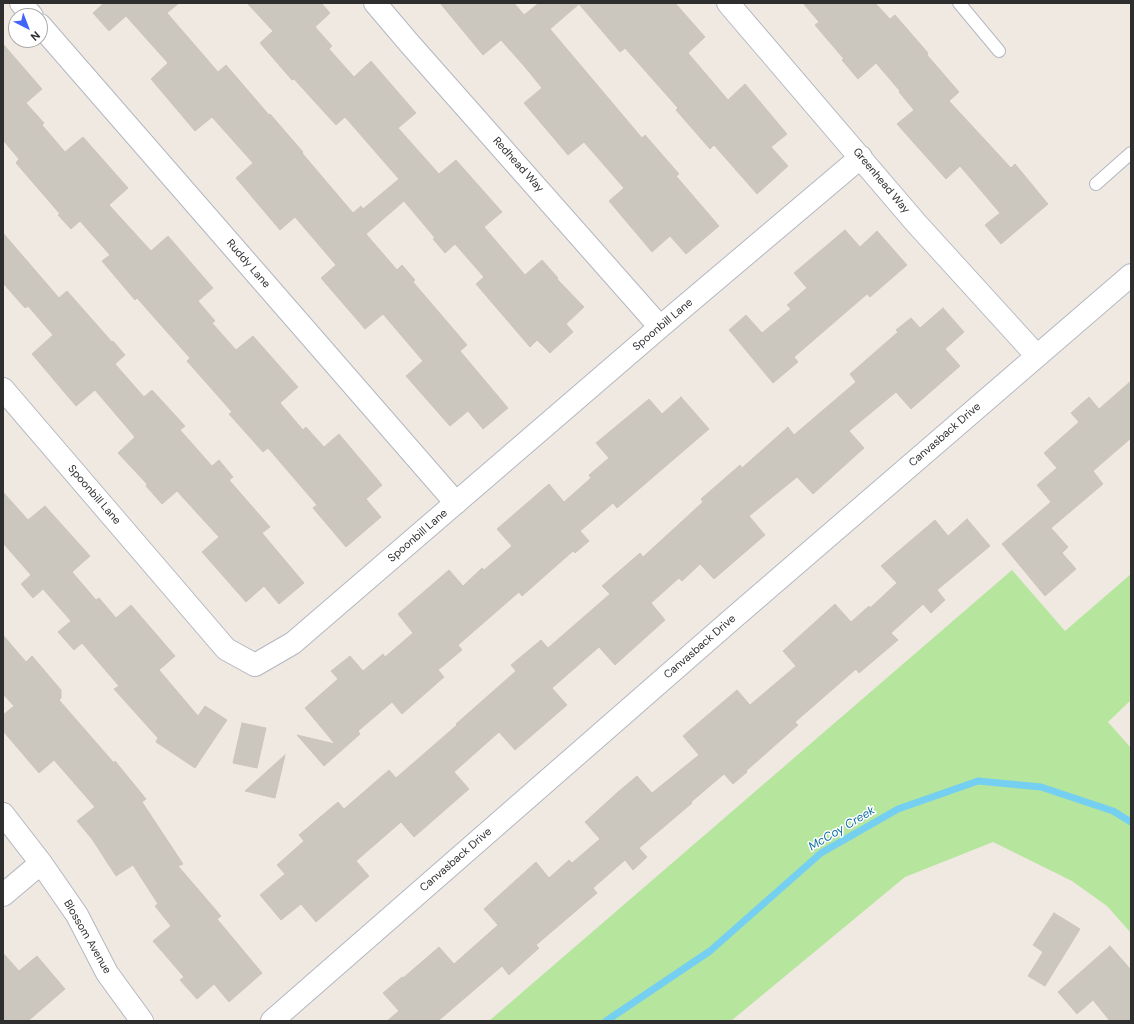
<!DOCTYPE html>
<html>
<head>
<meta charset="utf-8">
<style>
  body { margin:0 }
  #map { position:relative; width:1134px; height:1024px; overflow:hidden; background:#efe9e1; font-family:"DM Sans",sans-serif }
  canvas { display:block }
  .frame { position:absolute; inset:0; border:4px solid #2e2e2e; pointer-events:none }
  .north { position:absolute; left:8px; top:8px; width:40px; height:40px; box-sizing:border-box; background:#fff; border:1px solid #ababab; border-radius:50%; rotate:138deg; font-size:11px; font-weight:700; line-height:16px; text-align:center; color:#2e2e2e }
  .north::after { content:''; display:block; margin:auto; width:14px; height:18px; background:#4264fb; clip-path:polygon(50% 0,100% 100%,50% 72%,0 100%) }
</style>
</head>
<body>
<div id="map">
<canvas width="1134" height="1024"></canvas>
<div class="frame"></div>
<div class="north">N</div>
</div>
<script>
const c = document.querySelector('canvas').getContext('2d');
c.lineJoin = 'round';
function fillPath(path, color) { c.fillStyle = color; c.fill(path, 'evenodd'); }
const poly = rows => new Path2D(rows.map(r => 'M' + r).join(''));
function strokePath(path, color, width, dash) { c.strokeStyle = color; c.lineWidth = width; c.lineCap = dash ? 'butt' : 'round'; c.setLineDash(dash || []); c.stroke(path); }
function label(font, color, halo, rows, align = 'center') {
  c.font = font + ' "DM Sans",sans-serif'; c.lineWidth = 3; c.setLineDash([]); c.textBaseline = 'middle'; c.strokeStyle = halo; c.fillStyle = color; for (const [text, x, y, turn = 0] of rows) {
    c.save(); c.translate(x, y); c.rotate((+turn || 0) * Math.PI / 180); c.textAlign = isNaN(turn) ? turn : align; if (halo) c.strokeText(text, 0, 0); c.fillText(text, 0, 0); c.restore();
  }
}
const green = poly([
  [1012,570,1065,631,1131,574,1131,700,1108,722,1131,748,1131,933,1107,906,1072,881,993,842,905,877,731,1021,489,1021]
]);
const stream = poly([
  [606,1021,710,951,821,853,898,809,978,781,1041,787,1113,811,1131,822]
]);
const building = poly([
  [104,3,179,3,167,13,218,72,226,65,269,115,270,114,303,152,302,153,353,213,361,206,363,209,399,179,345,117,336,125,294,79,292,80,260,43,273,31,247,3,321,3,330,13,315,27,332,46,329,49,354,77,371,61,416,113,398,128,439,174,456,160,502,212,484,227,525,275,542,260,558,278,557,279,584,307,566,324,573,332,550,353,537,340,530,347,476,284,484,277,455,244,445,253,433,239,435,238,404,201,366,234,397,270,402,265,415,280,413,282,467,345,460,351,508,408,483,429,468,411,450,426,406,376,423,361,383,314,365,329,321,278,336,265,295,217,280,230,236,178,253,163,212,117,195,131,151,79,168,63,126,16,109,31,93,13,104,3],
  [440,3,514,3,524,15,539,3,675,3,705,37,688,53,728,100,745,84,787,134,771,147,788,166,757,194,714,145,710,149,676,110,678,108,625,48,620,52,579,4,550,29,642,138,645,135,679,174,676,176,719,226,686,254,670,236,652,252,609,201,624,188,584,142,568,155,524,103,542,88,525,67,501,40,483,55,440,3],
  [803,3,875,3,890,19,895,15,928,53,927,55,959,92,949,101,1011,168,1015,164,1048,204,1001,244,985,225,1000,213,960,166,946,179,897,124,914,110,899,92,900,91,876,63,858,79,842,60,844,59,815,25,819,22,803,3],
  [3,44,42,89,26,103,44,123,42,125,65,152,83,137,128,188,109,205,151,251,168,236,213,288,198,301,215,321,212,323,236,350,253,336,298,387,280,403,303,430,306,427,324,447,339,434,382,485,366,499,381,517,346,547,313,508,317,505,268,448,263,452,229,414,232,412,187,361,190,358,137,298,135,300,102,261,110,255,80,221,71,229,58,215,60,214,16,163,19,159,3,140,3,44],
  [845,230,860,247,877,231,907,265,870,297,867,294,794,357,798,362,773,383,729,330,746,315,762,333,791,309,787,305,807,288,794,273,845,230],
  [3,233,59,298,67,291,112,342,113,341,125,355,115,364,144,397,152,390,185,426,180,430,212,466,219,460,233,477,229,480,270,527,262,533,304,583,279,604,264,586,246,602,202,552,219,537,177,491,162,504,146,486,147,484,118,453,135,437,95,390,76,406,32,354,53,335,28,306,25,308,3,283,3,233],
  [943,308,964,332,945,349,960,366,911,409,896,392,849,431,864,448,813,494,797,477,749,516,765,535,714,579,700,564,682,581,679,578,651,603,665,620,615,665,599,647,552,688,567,705,515,750,499,732,454,772,469,789,414,837,401,822,356,861,369,876,316,922,301,904,281,920,260,895,285,874,277,865,304,841,299,835,338,802,344,809,389,770,396,778,457,725,456,724,516,671,511,665,541,640,548,648,610,594,602,586,640,553,643,557,703,502,701,499,740,465,742,468,788,427,794,435,856,382,850,374,898,332,896,330,911,318,920,328,943,308],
  [1131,381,1131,438,1093,471,1103,484,1051,528,1068,547,1062,553,1076,569,1045,596,1002,544,1051,502,1037,485,1057,468,1044,453,1079,422,1071,413,1089,397,1099,409,1131,381],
  [681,397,709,429,617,508,613,503,580,531,589,541,575,553,573,551,522,596,519,592,458,645,462,650,438,670,444,677,402,714,392,702,358,731,360,734,324,766,297,735,335,744,305,708,338,679,331,671,350,656,363,671,383,654,385,657,413,633,398,614,449,570,463,586,482,568,484,570,512,546,497,529,549,484,564,502,591,478,589,475,609,458,596,443,649,399,662,414,681,397],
  [3,492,28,520,45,506,90,556,72,572,96,600,99,598,116,618,131,605,175,656,159,670,198,716,205,706,227,720,195,768,156,742,158,738,114,689,119,686,82,643,74,650,58,632,71,621,43,589,33,598,21,584,31,575,3,543,3,492],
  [967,519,990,546,937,590,945,600,931,613,923,604,891,633,898,640,859,673,856,669,795,722,798,725,746,771,747,772,733,784,724,774,691,802,692,803,639,848,647,857,633,870,625,860,593,888,597,893,536,945,539,948,509,975,502,966,438,1021,387,1021,399,1011,383,993,402,977,403,978,439,947,454,964,498,925,484,909,536,862,549,878,569,860,572,863,600,839,585,822,618,792,637,776,652,793,699,755,683,736,737,690,750,705,796,666,783,651,835,604,851,622,869,606,870,608,897,583,881,566,935,520,948,536,967,519],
  [3,635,26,662,32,656,61,690,61,698,59,700,114,763,115,761,146,799,142,802,183,864,178,866,221,916,217,919,262,973,229,1002,214,984,197,999,180,980,184,977,153,941,171,926,155,906,158,904,133,865,116,876,92,839,77,821,95,807,54,760,39,773,3,731,3,715,14,706,3,694,3,635],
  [242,723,266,728,257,768,233,763,242,723],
  [285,755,275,798,245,791,285,755],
  [1054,913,1080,929,1045,986,1028,976,1043,952,1033,945,1054,913],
  [1110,946,1131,970,1131,1021,1110,1021,1093,1000,1077,1014,1058,992,1110,946],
  [3,953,19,971,37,956,65,989,28,1021,3,1021,3,953]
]);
const lane = poly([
  [959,3,999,51],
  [1096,184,1131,153]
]);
const street = poly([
  [21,3,32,16],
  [375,3,409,43,660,327],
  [728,3,916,223,1037,356],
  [40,25,456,503],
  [3,389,226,649,255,665,293,643,660,327,861,157],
  [3,814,41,863,77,915,107,973,142,1021],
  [3,895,41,863],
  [272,1021,731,620,1131,275]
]);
const streetNames = [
  ["Redhead Way",518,165,48],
  ["Greenhead Way",881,181,50],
  ["Ruddy Lane",248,264,49],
  ["Spoonbill Lane",663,325,-40],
  ["Canvasback Drive",945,435,-41],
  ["Spoonbill Lane",94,495,49],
  ["Spoonbill Lane",418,536,-41],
  ["Canvasback Drive",700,647,-41],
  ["Canvasback Drive",456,860,-41],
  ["Blossom Avenue",87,937,60]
];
const waterNames = [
  ["McCoy Creek",842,829,-31]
];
fillPath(green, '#b6e59e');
strokePath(stream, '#75cff0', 7);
fillPath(building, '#cbc7bf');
strokePath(building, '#cbc5ba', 1);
strokePath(lane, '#b4b7c1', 14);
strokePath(street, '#b4b7c1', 24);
strokePath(lane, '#fff', 12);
strokePath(street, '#fff', 22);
label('11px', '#2e2e2e', '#fff', streetNames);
label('italic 12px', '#0d6fa3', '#fff', waterNames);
</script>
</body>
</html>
